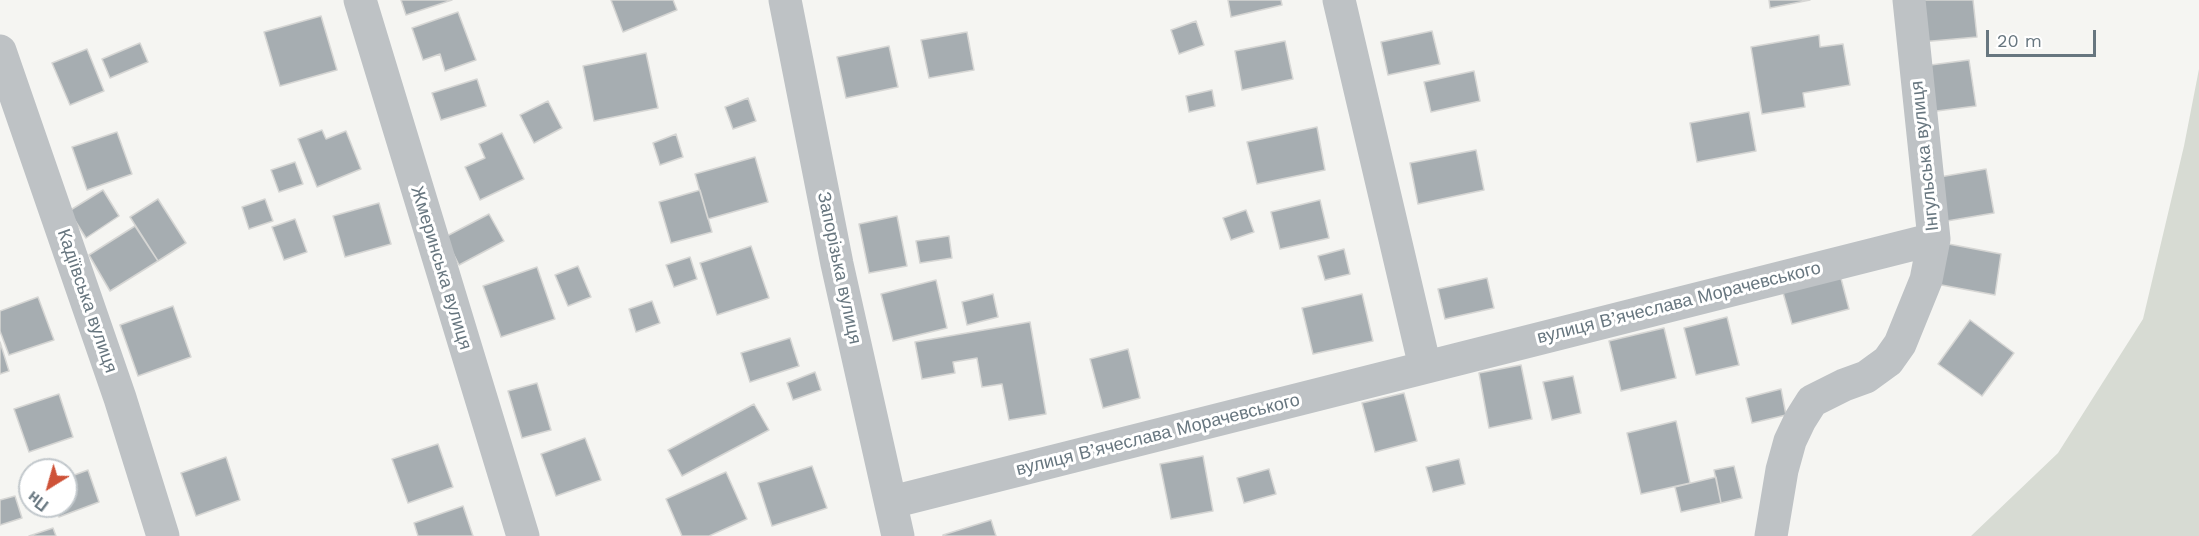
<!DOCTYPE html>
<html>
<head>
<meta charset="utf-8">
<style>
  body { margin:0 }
  #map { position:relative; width:2199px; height:536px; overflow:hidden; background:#f5f5f2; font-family:"Work Sans",sans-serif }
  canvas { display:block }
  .north { position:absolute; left:18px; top:458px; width:60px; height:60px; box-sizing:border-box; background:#fff; border:2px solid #c2c8cc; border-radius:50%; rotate:217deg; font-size:16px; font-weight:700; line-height:24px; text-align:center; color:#67767f }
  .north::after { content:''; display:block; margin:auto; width:21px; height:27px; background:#ce5238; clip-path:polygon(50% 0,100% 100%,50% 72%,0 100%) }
  .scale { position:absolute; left:1986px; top:30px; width:110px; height:27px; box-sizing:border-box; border:3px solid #67767f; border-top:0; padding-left:8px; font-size:18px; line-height:21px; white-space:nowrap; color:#67767f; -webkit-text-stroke:4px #fff; paint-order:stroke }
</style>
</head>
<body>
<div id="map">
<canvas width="2199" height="536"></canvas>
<div class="north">Пн</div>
<div class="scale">20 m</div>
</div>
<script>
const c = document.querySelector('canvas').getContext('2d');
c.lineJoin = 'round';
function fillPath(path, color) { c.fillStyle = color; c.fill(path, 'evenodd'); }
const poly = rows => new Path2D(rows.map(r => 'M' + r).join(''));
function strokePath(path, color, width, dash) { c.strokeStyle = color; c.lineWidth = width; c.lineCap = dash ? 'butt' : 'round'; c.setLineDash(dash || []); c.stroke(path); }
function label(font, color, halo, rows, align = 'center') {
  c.font = font + ' "Work Sans",sans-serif'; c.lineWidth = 6; c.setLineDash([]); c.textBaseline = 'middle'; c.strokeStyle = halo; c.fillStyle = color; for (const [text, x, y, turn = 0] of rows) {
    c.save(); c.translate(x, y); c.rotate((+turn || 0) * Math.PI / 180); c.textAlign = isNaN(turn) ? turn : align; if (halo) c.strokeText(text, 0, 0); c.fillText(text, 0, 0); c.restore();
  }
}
const green = poly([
  [2199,69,2199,536,1971,536,2058,453,2143,319,2184,146]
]);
const building = poly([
  [401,0,452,0,406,15,401,0],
  [611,0,673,0,677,10,623,32,611,0],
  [1228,0,1281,0,1282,5,1231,17,1228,0],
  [1769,0,1810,0,1770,8,1769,0],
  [1917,0,1973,0,1977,37,1921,42,1917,0],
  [458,12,476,60,445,71,440,54,423,60,412,28,458,12],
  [321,16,337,70,280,86,264,32,321,16],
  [1196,21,1204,45,1179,54,1171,30,1196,21],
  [1432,31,1440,64,1388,75,1381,42,1432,31],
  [967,32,974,70,929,78,921,40,967,32],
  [1819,35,1820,47,1843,44,1850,85,1803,93,1805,107,1762,114,1751,47,1819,35],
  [1285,41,1293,79,1242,90,1235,51,1285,41],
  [140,43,148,62,110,78,102,59,140,43],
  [889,46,898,87,846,98,837,57,889,46],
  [87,49,104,91,70,105,52,63,87,49],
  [646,53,658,108,594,121,583,66,646,53],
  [1969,60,1976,106,1929,112,1923,66,1969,60],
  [1474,71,1480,101,1431,112,1424,82,1474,71],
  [477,79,486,106,441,120,432,93,477,79],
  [1212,90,1215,106,1189,112,1186,96,1212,90],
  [748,98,756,121,733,129,725,107,748,98],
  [548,101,562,128,534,143,520,115,548,101],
  [1749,112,1756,151,1697,162,1690,123,1749,112],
  [1317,127,1325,170,1257,184,1247,142,1317,127],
  [322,130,326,139,346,131,361,169,317,187,298,139,322,130],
  [117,132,132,174,87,190,72,147,117,132],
  [502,133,524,179,480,200,465,167,485,158,479,144,502,133],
  [676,134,683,157,660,165,653,143,676,134],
  [1476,150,1484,190,1418,204,1410,163,1476,150],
  [755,157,768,202,708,219,695,174,755,157],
  [295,162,303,184,279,192,271,170,295,162],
  [1986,169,1994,213,1941,222,1934,178,1986,169],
  [103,190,119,216,86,238,69,211,103,190],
  [700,190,712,232,671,243,659,202,700,190],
  [158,199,186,243,158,261,130,217,158,199],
  [265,199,273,221,249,229,242,207,265,199],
  [1320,200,1329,238,1280,249,1271,212,1320,200],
  [379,203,391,244,345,257,333,216,379,203],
  [1246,210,1254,232,1231,240,1223,218,1246,210],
  [489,214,504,241,459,265,445,237,489,214],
  [897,216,907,266,869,273,859,224,897,216],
  [295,219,307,252,284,260,272,227,295,219],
  [135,226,158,261,110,291,89,255,135,226],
  [949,236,952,258,920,263,916,241,949,236],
  [1938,242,2001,254,1995,295,1931,283,1938,242],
  [751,246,769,298,717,315,700,263,751,246],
  [1344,249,1350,274,1325,280,1318,256,1344,249],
  [690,257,697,279,674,287,666,265,690,257],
  [578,266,591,297,568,306,555,275,578,266],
  [537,267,555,319,501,337,483,286,537,267],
  [1838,267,1849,309,1792,324,1780,282,1838,267],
  [1487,278,1494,308,1445,319,1438,289,1487,278],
  [936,280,947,328,893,341,881,294,936,280],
  [993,294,998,317,967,325,962,302,993,294],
  [1362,294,1373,341,1313,354,1302,308,1362,294],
  [38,297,54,340,9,355,0,331,0,311,38,297],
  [652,301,660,323,636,332,629,309,652,301],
  [173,306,191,357,138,376,120,325,173,306],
  [1727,317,1739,365,1696,375,1684,328,1727,317],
  [1970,320,2014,353,1982,396,1938,364,1970,320],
  [1030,322,1046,414,1009,420,1002,384,982,387,977,358,953,362,955,373,922,379,915,342,1030,322],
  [1664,328,1676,378,1621,391,1609,341,1664,328],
  [790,338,799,366,750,382,741,353,790,338],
  [0,342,9,371,0,374,0,342],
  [1128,349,1140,398,1103,408,1090,359,1128,349],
  [1521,365,1532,419,1489,428,1479,373,1521,365],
  [815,372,821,390,793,400,787,383,815,372],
  [1573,376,1581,413,1552,420,1543,382,1573,376],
  [537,383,551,430,522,438,508,391,537,383],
  [1781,389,1786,415,1752,423,1746,398,1781,389],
  [1404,393,1417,441,1375,452,1362,403,1404,393],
  [59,394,73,437,29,452,14,409,59,394],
  [754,404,769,430,682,476,668,450,754,404],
  [1676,421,1690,483,1641,494,1627,433,1676,421],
  [585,438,601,480,556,496,541,454,585,438],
  [438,444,453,487,408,503,392,459,438,444],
  [1203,456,1213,511,1171,519,1160,464,1203,456],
  [226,457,240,500,196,516,181,473,226,457],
  [1459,459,1465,484,1433,492,1426,467,1459,459],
  [812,466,827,508,772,526,758,483,812,466],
  [1734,466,1742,498,1721,503,1714,470,1734,466],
  [1269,469,1276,494,1244,503,1237,478,1269,469],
  [88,470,99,502,59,517,55,506,66,506,66,478,88,470],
  [726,472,747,519,709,536,682,536,666,499,726,472],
  [1716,477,1721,503,1681,512,1675,487,1716,477],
  [15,496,22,518,0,525,0,500,15,496],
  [463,506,473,536,418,536,414,523,463,506],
  [991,520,996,536,943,536,943,535,991,520],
  [53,528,56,536,29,536,53,528]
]);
const minor = poly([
  [360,0,523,536],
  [785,0,837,264,898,536],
  [1339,0,1425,367],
  [0,51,120,398,163,536],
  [892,502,1934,239],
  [1771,536,1782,470,1790,441,1800,420,1812,401,1844,385,1866,377,1888,361,1900,344,1926,280,1934,239,1909,0]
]);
const streetNames = [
  ["Інгульська вулиця",1925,156,-96],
  ["Жмеринська вулиця",441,268,73],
  ["Запорізька вулиця",839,268,78],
  ["Кадіївська вулиця",87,301,71],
  ["вулиця В’ячеслава Морачевського",1679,303,-14],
  ["вулиця В’ячеслава Морачевського",1158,435,-14]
];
fillPath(green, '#d7dbd3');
fillPath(building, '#a6adb1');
strokePath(building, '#d6d6d4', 1.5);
strokePath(minor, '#bec2c5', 33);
label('18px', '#67767f', '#fff', streetNames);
</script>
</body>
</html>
